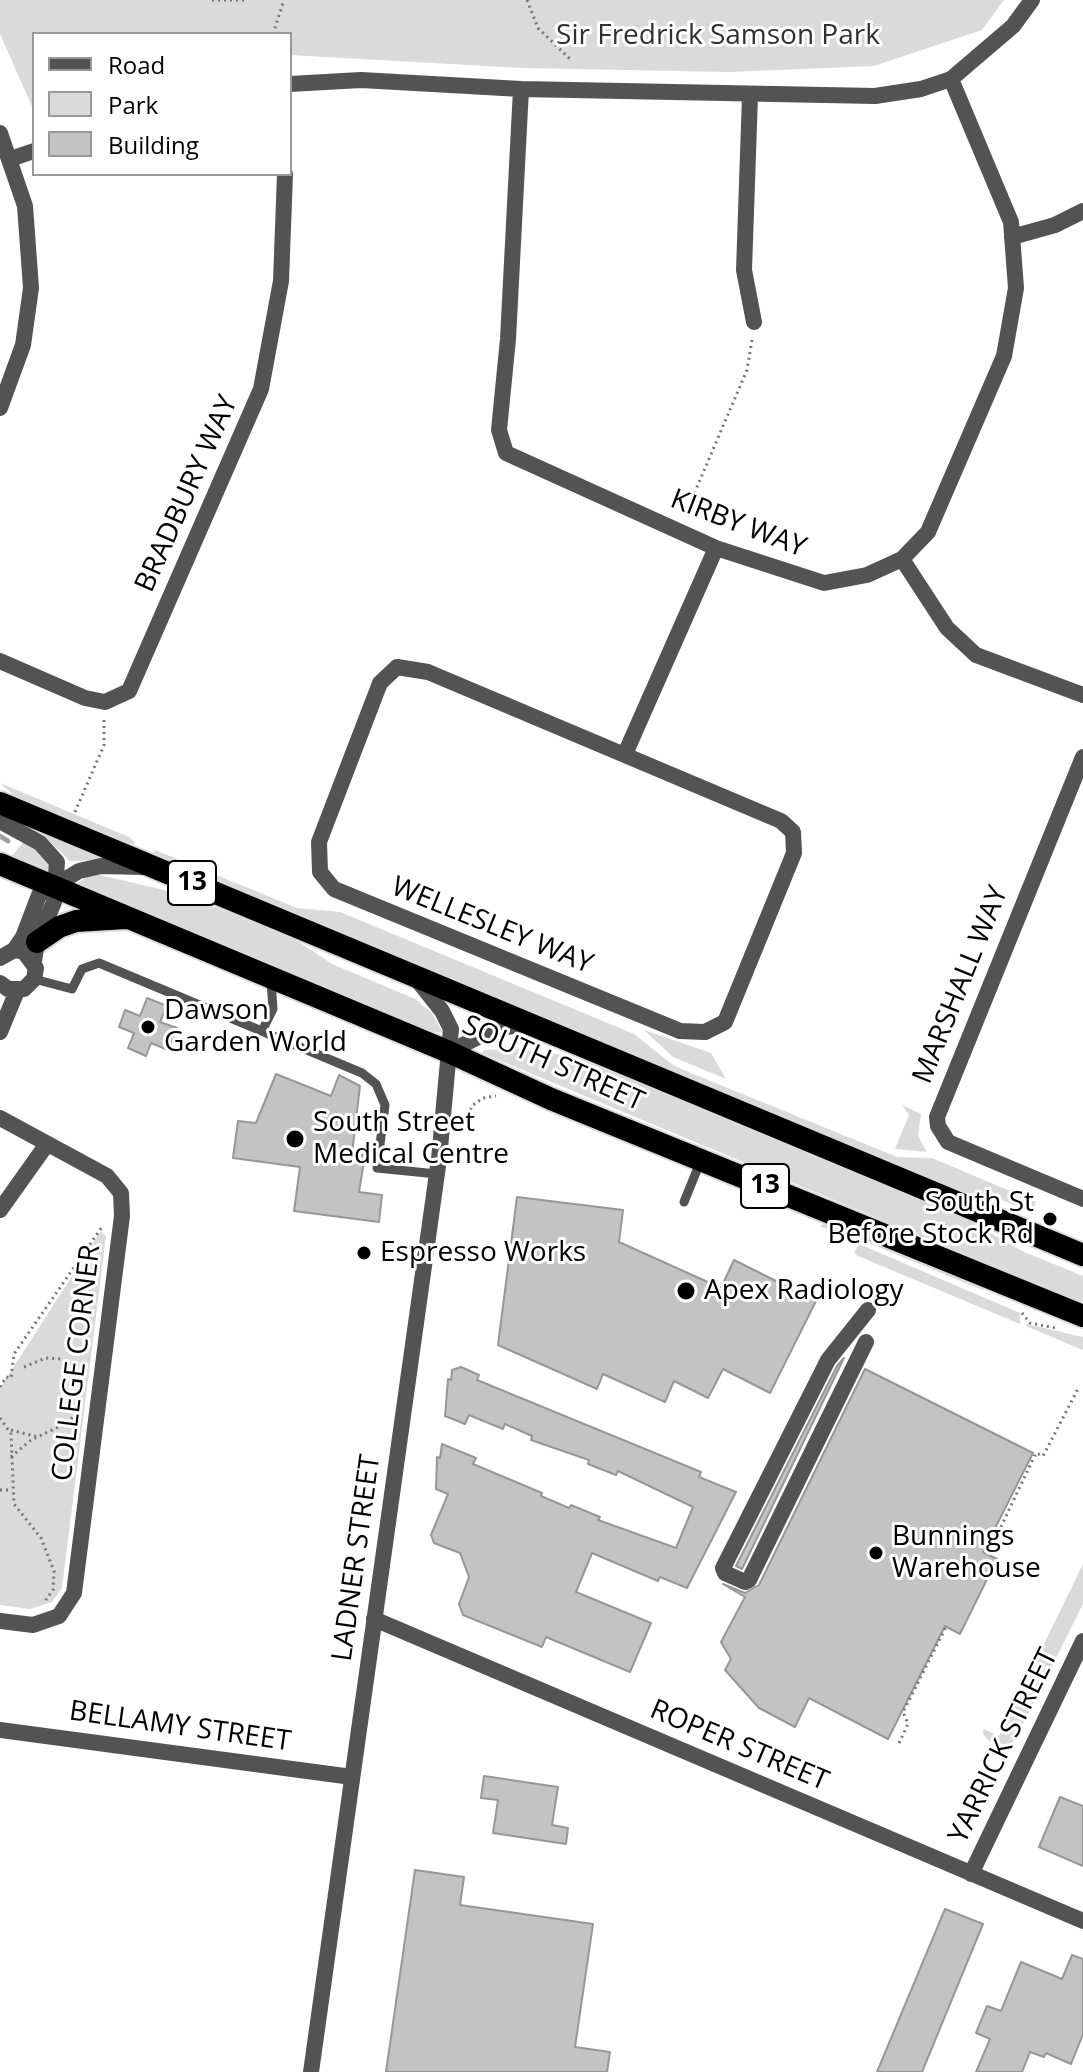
<!DOCTYPE html>
<html>
<head>
<meta charset="utf-8">
<style>
  body { margin:0 }
  #map { position:relative; width:1083px; height:2072px; overflow:hidden; background:#fff; font-family:"Open Sans",sans-serif }
  canvas { display:block }
  .legend { position:absolute; left:32px; top:32px; width:260px; height:144px; box-sizing:border-box; background:#fff; border:2px solid #999; margin:0; padding:10px 14px; list-style:none; font-size:24px; color:#000 }
  .legend li { display:flex; align-items:center; gap:16px; height:40px }
  .legend b { width:40px; border:2px solid #999 }
</style>
</head>
<body>
<div id="map">
<canvas width="1083" height="2072"></canvas>
<ul class="legend">
<li><b style="height:10px;background:#535353"></b>Road</li>
<li><b style="height:22px;background:#dadada"></b>Park</li>
<li><b style="height:22px;background:#c3c3c3"></b>Building</li>
</ul>
</div>
<script>
const c = document.querySelector('canvas').getContext('2d');
c.lineJoin = 'round';
function fillPath(path, color) { c.fillStyle = color; c.fill(path, 'evenodd'); }
const poly = rows => new Path2D(rows.map(r => 'M' + r).join(''));
function strokePath(path, color, width, dash) { c.strokeStyle = color; c.lineWidth = width; c.lineCap = dash ? 'butt' : 'round'; c.setLineDash(dash || []); c.stroke(path); }
function label(font, color, halo, rows, align = 'center') {
  c.font = font + ' "Open Sans",sans-serif'; c.lineWidth = 6; c.setLineDash([]); c.textBaseline = 'middle'; c.strokeStyle = halo; c.fillStyle = color; for (const [text, x, y, turn = 0] of rows) {
    c.save(); c.translate(x, y); c.rotate((+turn || 0) * Math.PI / 180); c.textAlign = isNaN(turn) ? turn : align; if (halo) c.strokeText(text, 0, 0); c.fillText(text, 0, 0); c.restore();
  }
}
const green = poly([
  [0,0,1004,0,982,30,874,66,729,72,522,68,290,55,290,34,34,34,34,111,0,34],
  [0,783,129,837,135,842,132,848,19,800],
  [43,835,45,834,107,860,70,861],
  [25,840,53,863,49,871,12,856],
  [155,850,297,908,340,912,634,1034,673,1065,691,1073,897,1157,932,1158,1036,1202,1032,1213,1002,1200,965,1194,153,855],
  [91,873,177,893,287,934,332,964,415,999,432,1013,443,1033,425,1030,77,884],
  [644,1030,711,1053,726,1079,673,1057],
  [515,1049,571,1056,621,1074,959,1215,1022,1251,1083,1276,1083,1304,482,1053,484,1050],
  [902,1105,921,1114,918,1136,927,1152,895,1149,909,1115],
  [825,1222,955,1274,985,1291,839,1231,820,1227],
  [101,1231,106,1236,62,1588,52,1602,30,1609,0,1605,0,1388],
  [859,1244,1020,1313,1020,1324,858,1256,854,1253],
  [1027,1324,1083,1337,1083,1350,1026,1326],
  [1083,1564,1083,1604,1016,1738,1009,1746,989,1741,983,1734,984,1729,999,1736]
]);
const stream = poly([
  [0,836,8,841]
]);
const building = poly([
  [147,998,167,1006,160,1022,177,1028,168,1050,151,1043,146,1056,128,1048,134,1033,119,1027,125,1010,140,1016,147,998],
  [276,1074,331,1096,339,1075,360,1086,352,1154,365,1155,359,1192,382,1195,379,1222,294,1211,300,1167,233,1158,238,1121,256,1123,276,1074],
  [517,1197,623,1210,619,1242,721,1288,734,1260,816,1301,770,1393,723,1369,708,1398,674,1381,665,1402,603,1374,597,1389,498,1345,517,1197],
  [844,1358,742,1569,736,1566,837,1366,844,1358],
  [461,1367,479,1375,477,1380,701,1472,699,1477,736,1492,687,1588,660,1577,658,1581,592,1553,576,1592,651,1623,630,1672,546,1637,542,1647,463,1615,459,1604,469,1577,460,1553,434,1543,431,1535,448,1494,436,1489,437,1457,440,1458,442,1444,476,1458,473,1464,542,1493,541,1496,569,1508,571,1505,600,1517,598,1520,676,1548,693,1507,618,1471,616,1475,588,1464,589,1460,531,1440,532,1436,505,1424,503,1429,469,1415,465,1424,445,1416,448,1379,451,1380,452,1370,461,1367],
  [865,1369,1033,1453,983,1552,997,1559,960,1634,945,1626,888,1739,809,1698,795,1727,759,1708,725,1670,731,1659,721,1642,745,1597,723,1584,745,1593,759,1585,865,1369],
  [484,1776,558,1787,552,1825,568,1828,566,1844,493,1833,498,1800,481,1798,484,1776],
  [1060,1797,1083,1806,1083,1866,1039,1847,1060,1797],
  [415,1870,464,1877,460,1905,593,1924,575,2047,610,2052,607,2072,386,2072,415,1870],
  [945,1909,983,1924,922,2072,877,2072,945,1909],
  [1072,1955,1083,1959,1083,2034,1071,2064,1046,2053,1044,2057,1030,2052,1022,2072,976,2072,990,2039,976,2033,987,2006,1001,2011,1021,1962,1062,1979,1072,1955]
]);
const path = poly([
  [212,0,244,0],
  [527,0,538,28,571,60],
  [273,34,284,0],
  [685,515,747,370,752,340],
  [75,812,104,745,104,718],
  [459,1131,473,1105,483,1098,496,1096],
  [1022,1313,1030,1323,1056,1328],
  [24,1367,46,1358,62,1359,75,1367,82,1387],
  [0,1387,6,1377,11,1378,14,1354,102,1227],
  [0,1418,11,1434,14,1504,41,1538,54,1571,53,1590,45,1601],
  [11,1430,38,1437],
  [11,1457,31,1440,69,1422,80,1406],
  [0,1490,12,1490],
  [988,1554,1036,1453,1043,1456,1079,1387],
  [899,1743,908,1724,903,1712,946,1627]
]);
const service = poly([
  [34,979,72,989,82,969,99,963,362,1073,376,1084,385,1105,377,1168,437,1174],
  [262,1031,273,1009,271,981],
  [684,1202,701,1160]
]);
const minor = poly([
  [290,84,361,80,521,89,875,96,921,89,951,79,1013,26,1032,0],
  [521,89,508,339,499,430,506,453,716,548,824,583,867,575,902,559,928,532,1004,356,1016,288,1011,222,951,79],
  [750,96,744,270,754,322],
  [10,159,34,151],
  [1012,237,1055,225,1083,211],
  [902,559,947,628,976,655,1083,695],
  [0,661,85,698,105,702,129,691,261,389,281,281,285,174],
  [397,667,428,672,781,821,793,832,794,853,725,1022,705,1032,680,1031,334,889,320,872,319,842,380,683,397,667],
  [625,754,716,548],
  [1083,757,937,1117,938,1126,948,1142,1083,1199],
  [0,821,40,843,57,862,54,902,37,942,34,961],
  [14,950,23,937,39,895,79,871,101,866,142,867],
  [0,958,14,950,24,952,36,968,34,979,24,989,8,989,0,983],
  [0,1032,17,991],
  [0,1118,107,1176,121,1193,122,1216,74,1593,59,1616,33,1625,0,1621],
  [0,1210,47,1144],
  [866,1342,749,1580,745,1582,725,1573,723,1568,828,1360,868,1310],
  [374,1619,1083,1921],
  [0,1730,352,1777],
  [971,1874,1083,1641]
]);
const tertiary = poly([
  [0,133,25,206,31,288,23,345,0,408],
  [449,1052,490,1031,527,1023],
  [311,2072,439,1159,451,1029,442,1011,415,977]
]);
const trunk = poly([
  [0,803,1083,1255],
  [0,864,449,1052,551,1099,1083,1316],
  [37,942,59,927,76,921,126,918]
]);
const markers = [
  [148,1027,8,"#000"],
  [295,1139,10,"#000"],
  [1050,1219,8,"#000"],
  [364,1253,8,"#000"],
  [686,1291,10,"#000"],
  [876,1553,8,"#000"]
];
const shields = [
  [192,883,48],
  [765,1186,48]
];
const shieldNames = [
  ["13",192,883],
  ["13",765,1186]
];
const parkNames = [
  ["Sir Fredrick Samson Park",718,36]
];
const streetNames = [
  ["BRADBURY WAY",187,494,-66],
  ["KIRBY WAY",738,524,21],
  ["WELLESLEY WAY",492,926,22],
  ["MARSHALL WAY",961,985,-68],
  ["SOUTH STREET",553,1064,24],
  ["COLLEGE CORNER",77,1363,-83],
  ["LADNER STREET",357,1558,-82],
  ["BELLAMY STREET",180,1727,8],
  ["ROPER STREET",739,1746,23],
  ["YARRICK STREET",1004,1746,-64]
];
const poiNames = [
  ["Dawson",164,1011],
  ["Garden World",164,1043],
  ["South Street",313,1123],
  ["Medical Centre",313,1155],
  ["South St",1034,1203,"right"],
  ["Before Stock Rd",1034,1235,"right"],
  ["Espresso Works",380,1253],
  ["Apex Radiology",704,1291],
  ["Bunnings",892,1537],
  ["Warehouse",892,1569]
];
fillPath(green, '#dadada');
strokePath(stream, '#a1a1a1', 5);
fillPath(building, '#c3c3c3');
strokePath(building, '#979797', 2);
strokePath(trunk, '#dbdbdb', 26);
strokePath(path, '#757575', 3, [2, 4]);
strokePath(service, '#535353', 9);
strokePath(minor, '#535353', 16);
strokePath(tertiary, '#535353', 16);
strokePath(trunk, '#000', 22);
for (const [x, y, r, color] of markers) { const dot = new Path2D(); dot.arc(x, y, r, 0, 2 * Math.PI); c.fillStyle = color; c.fill(dot); strokePath(dot, '#fff', 3); }
for (const [x, y, w] of shields) { const box = new Path2D(); box.roundRect(x - w / 2, y - 22, w, 44, 6); c.fillStyle = '#fff'; c.fill(box); strokePath(box, '#000', 2); }
label('bold 26px', '#000', null, shieldNames);
label('28px', '#313131', '#fff', parkNames);
label('28px', '#000', '#fff', streetNames);
label('28px', '#000', '#fff', poiNames, 'left');
</script>
</body>
</html>
